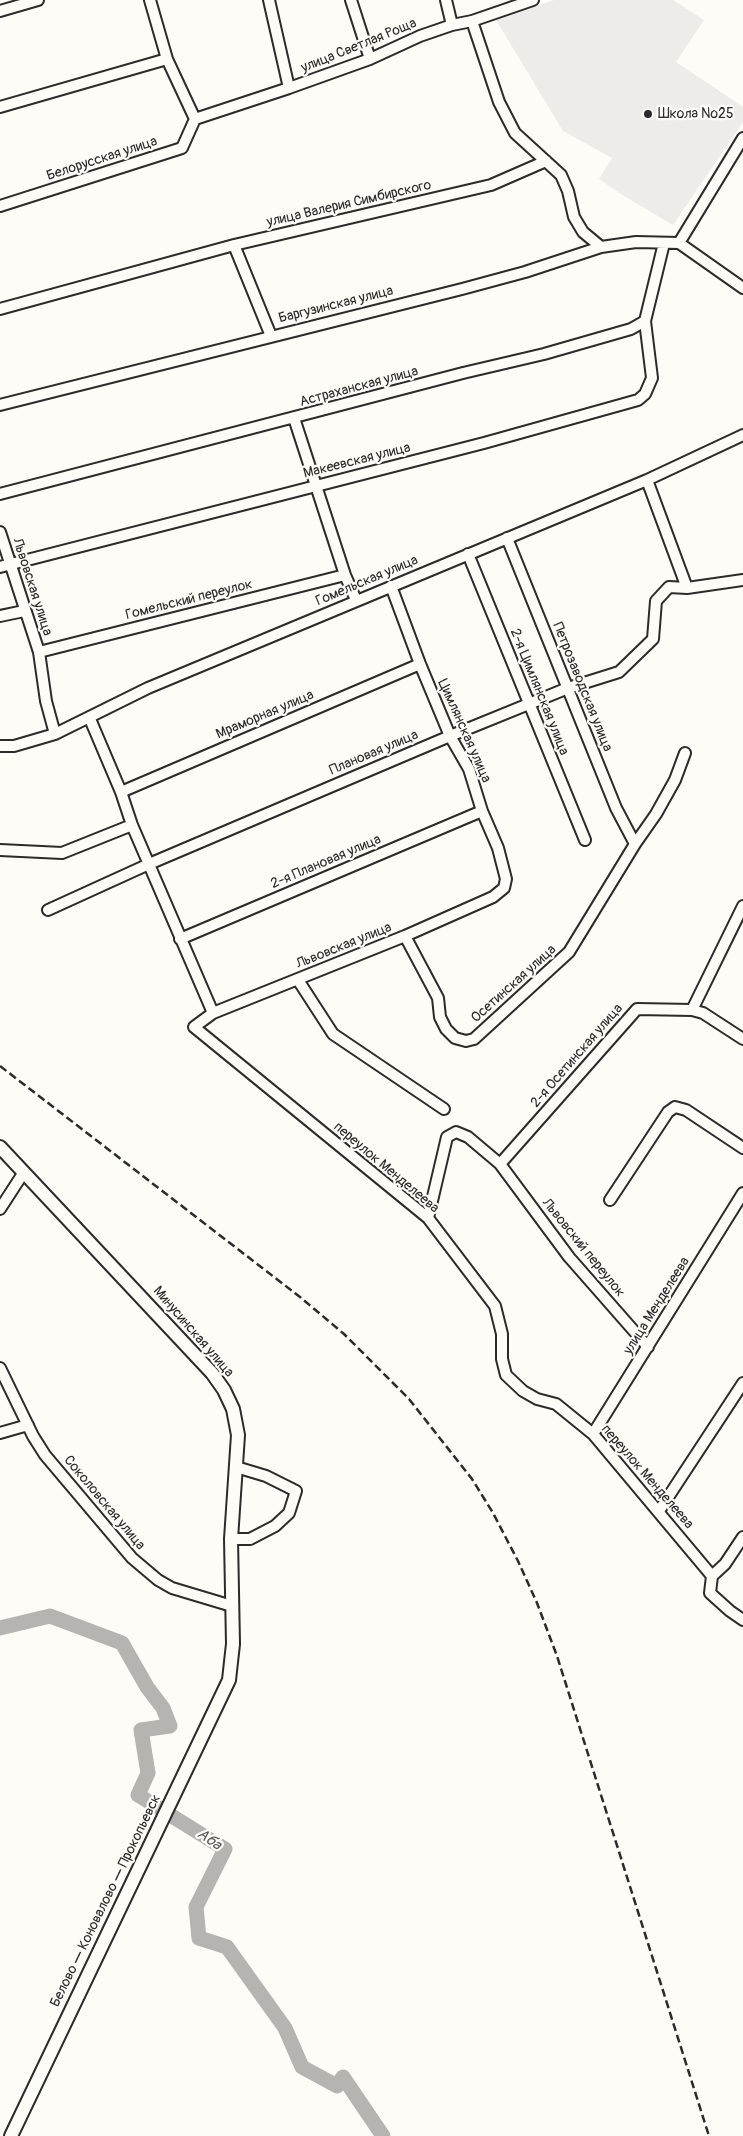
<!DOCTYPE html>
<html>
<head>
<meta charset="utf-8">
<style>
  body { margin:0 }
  canvas { display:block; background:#fdfcf7 }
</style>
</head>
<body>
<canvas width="743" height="2136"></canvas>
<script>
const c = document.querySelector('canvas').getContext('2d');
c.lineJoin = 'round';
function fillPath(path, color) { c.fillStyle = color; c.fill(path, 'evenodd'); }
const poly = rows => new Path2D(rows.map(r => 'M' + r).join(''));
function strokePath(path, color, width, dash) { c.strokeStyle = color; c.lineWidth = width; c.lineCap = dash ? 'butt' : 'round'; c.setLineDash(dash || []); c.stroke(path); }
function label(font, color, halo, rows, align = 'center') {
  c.font = font + ' Pangolin,sans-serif'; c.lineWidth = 4.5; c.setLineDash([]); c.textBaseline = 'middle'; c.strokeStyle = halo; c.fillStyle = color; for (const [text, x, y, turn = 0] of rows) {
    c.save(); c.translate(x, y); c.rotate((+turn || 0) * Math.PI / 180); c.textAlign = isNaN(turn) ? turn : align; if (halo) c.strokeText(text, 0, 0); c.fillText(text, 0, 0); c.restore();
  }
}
const built = poly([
  [554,0,673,0,704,20,676,62,743,107,743,122,673,225,624,196,599,179,612,158,563,131,496,20]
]);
const river = poly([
  [0,1628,50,1616,122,1643,147,1687,163,1708,170,1726,141,1730,148,1773,138,1795,225,1849,196,1907,199,1938,227,1947,285,2028,302,2067,337,2086,343,2077,383,2136]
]);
const minor = poly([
  [150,0,167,59,195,119],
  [269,0,289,88],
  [351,0,370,59],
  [446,0,452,25],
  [0,11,38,0],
  [472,21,499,102,515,133,561,175,568,191,574,217,583,232,601,247],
  [0,107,167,59],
  [195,119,289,88,370,59,420,36,452,25,472,21,533,0],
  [0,206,182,148,195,119],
  [679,243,743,138],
  [234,245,271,336],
  [0,309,234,245,491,185,546,161],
  [0,405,462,289,525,272,601,247,636,242,679,243,743,288],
  [294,418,345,575,356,600],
  [647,480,687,588],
  [0,494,463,373,544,354,631,329,645,321,664,243],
  [0,532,39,652,46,701,55,734],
  [507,538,616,808,635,844],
  [468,554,585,840],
  [0,567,484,443,638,400,645,394,652,378,645,321],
  [391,586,420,664,450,736,469,769,482,811,498,848,506,879,504,888,493,897,405,936,213,1013,194,1027,428,1218,495,1306,502,1334,502,1359,506,1375,523,1391,537,1399,556,1404,593,1434,712,1576,710,1593,730,1611,743,1620],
  [0,616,24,611],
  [39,652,345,575],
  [90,719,121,792,132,825,213,1013],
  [0,746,14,746,55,734,148,688,647,480,743,435],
  [121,792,420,664],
  [0,850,62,853,132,825],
  [48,910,149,864,450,736,568,688,619,672,653,639,656,601,669,587,687,588,743,580],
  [405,936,438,998,440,1017,446,1029,455,1038,466,1041,474,1039,569,952,635,844,656,814,675,780,685,753],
  [180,939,482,811],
  [298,980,333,1034,444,1109],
  [692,1010,743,906],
  [500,1164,637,1009,692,1010,703,1013,743,1039],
  [610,1200,668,1112,675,1107,686,1110,743,1148],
  [0,1209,24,1172],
  [428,1218,447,1137,456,1132,468,1137,500,1164,569,1257,648,1347],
  [0,1368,33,1436,45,1455,132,1558,158,1580,172,1588,232,1606],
  [0,1433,28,1425],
  [593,1434,743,1193],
  [659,1511,743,1383],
  [231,1539,250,1539,275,1526,289,1513,296,1491,266,1476,236,1467],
  [712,1576,725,1564,743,1537]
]);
const major = poly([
  [0,1147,212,1373,224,1390,233,1409,238,1435,231,1539,233,1644,229,1680,11,2136]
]);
const rail = poly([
  [0,1066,300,1297,344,1334,409,1399,472,1479,493,1513,518,1561,537,1603,557,1656,709,2136]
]);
const markers = [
  [648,114,5,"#2b2b2b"]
];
const streetNames = [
  ["улица Светлая Роща",359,46,-22],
  ["Белорусская улица",102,159,-18],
  ["улица Валерия Симбирского",349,204,-13],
  ["Баргузинская улица",336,305,-14],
  ["Астраханская улица",359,387,-15],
  ["Макеевская улица",357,461,-14],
  ["Гомельская улица",367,581,-23],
  ["Львовская улица",32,587,72],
  ["Гомельский переулок",189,600,-14],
  ["Петрозаводская улица",582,687,68],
  ["2-я Цимлянская улица",539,692,68],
  ["Мраморная улица",265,715,-23],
  ["Цимлянская улица",464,731,66],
  ["Плановая улица",374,753,-23],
  ["2-я Плановая улица",326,862,-23],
  ["Львовская улица",344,946,-22],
  ["Осетинская улица",514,984,-42],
  ["2-я Осетинская улица",577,1056,-49],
  ["переулок Менделеева",386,1168,40],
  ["Львовский переулок",583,1248,51],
  ["улица Менделеева",657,1306,-58],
  ["Минусинская улица",193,1332,49],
  ["переулок Менделеева",647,1477,49],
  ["Соколовская улица",104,1503,50],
  ["Белово — Коновалово — Прокопьевск",106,1901,-64]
];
const poiNames = [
  ["Школа №25",658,114]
];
const waterNames = [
  ["Аба",209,1840,35]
];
fillPath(built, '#edece8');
strokePath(river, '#b5b4b1', 15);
strokePath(minor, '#2b2b2b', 14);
strokePath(major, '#2b2b2b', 16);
strokePath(minor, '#fdfcf7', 10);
strokePath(major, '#fdfcf7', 12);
strokePath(rail, '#2b2b2b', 2.5, [8, 4]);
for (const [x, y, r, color] of markers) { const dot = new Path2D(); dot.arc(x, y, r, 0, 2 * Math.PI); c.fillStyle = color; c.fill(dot); strokePath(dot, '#fdfcf7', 2); }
label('14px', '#2b2b2b', '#fdfcf7', streetNames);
label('14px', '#2b2b2b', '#fdfcf7', poiNames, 'left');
label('italic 15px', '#5b5b5a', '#fdfcf7', waterNames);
</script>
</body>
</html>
